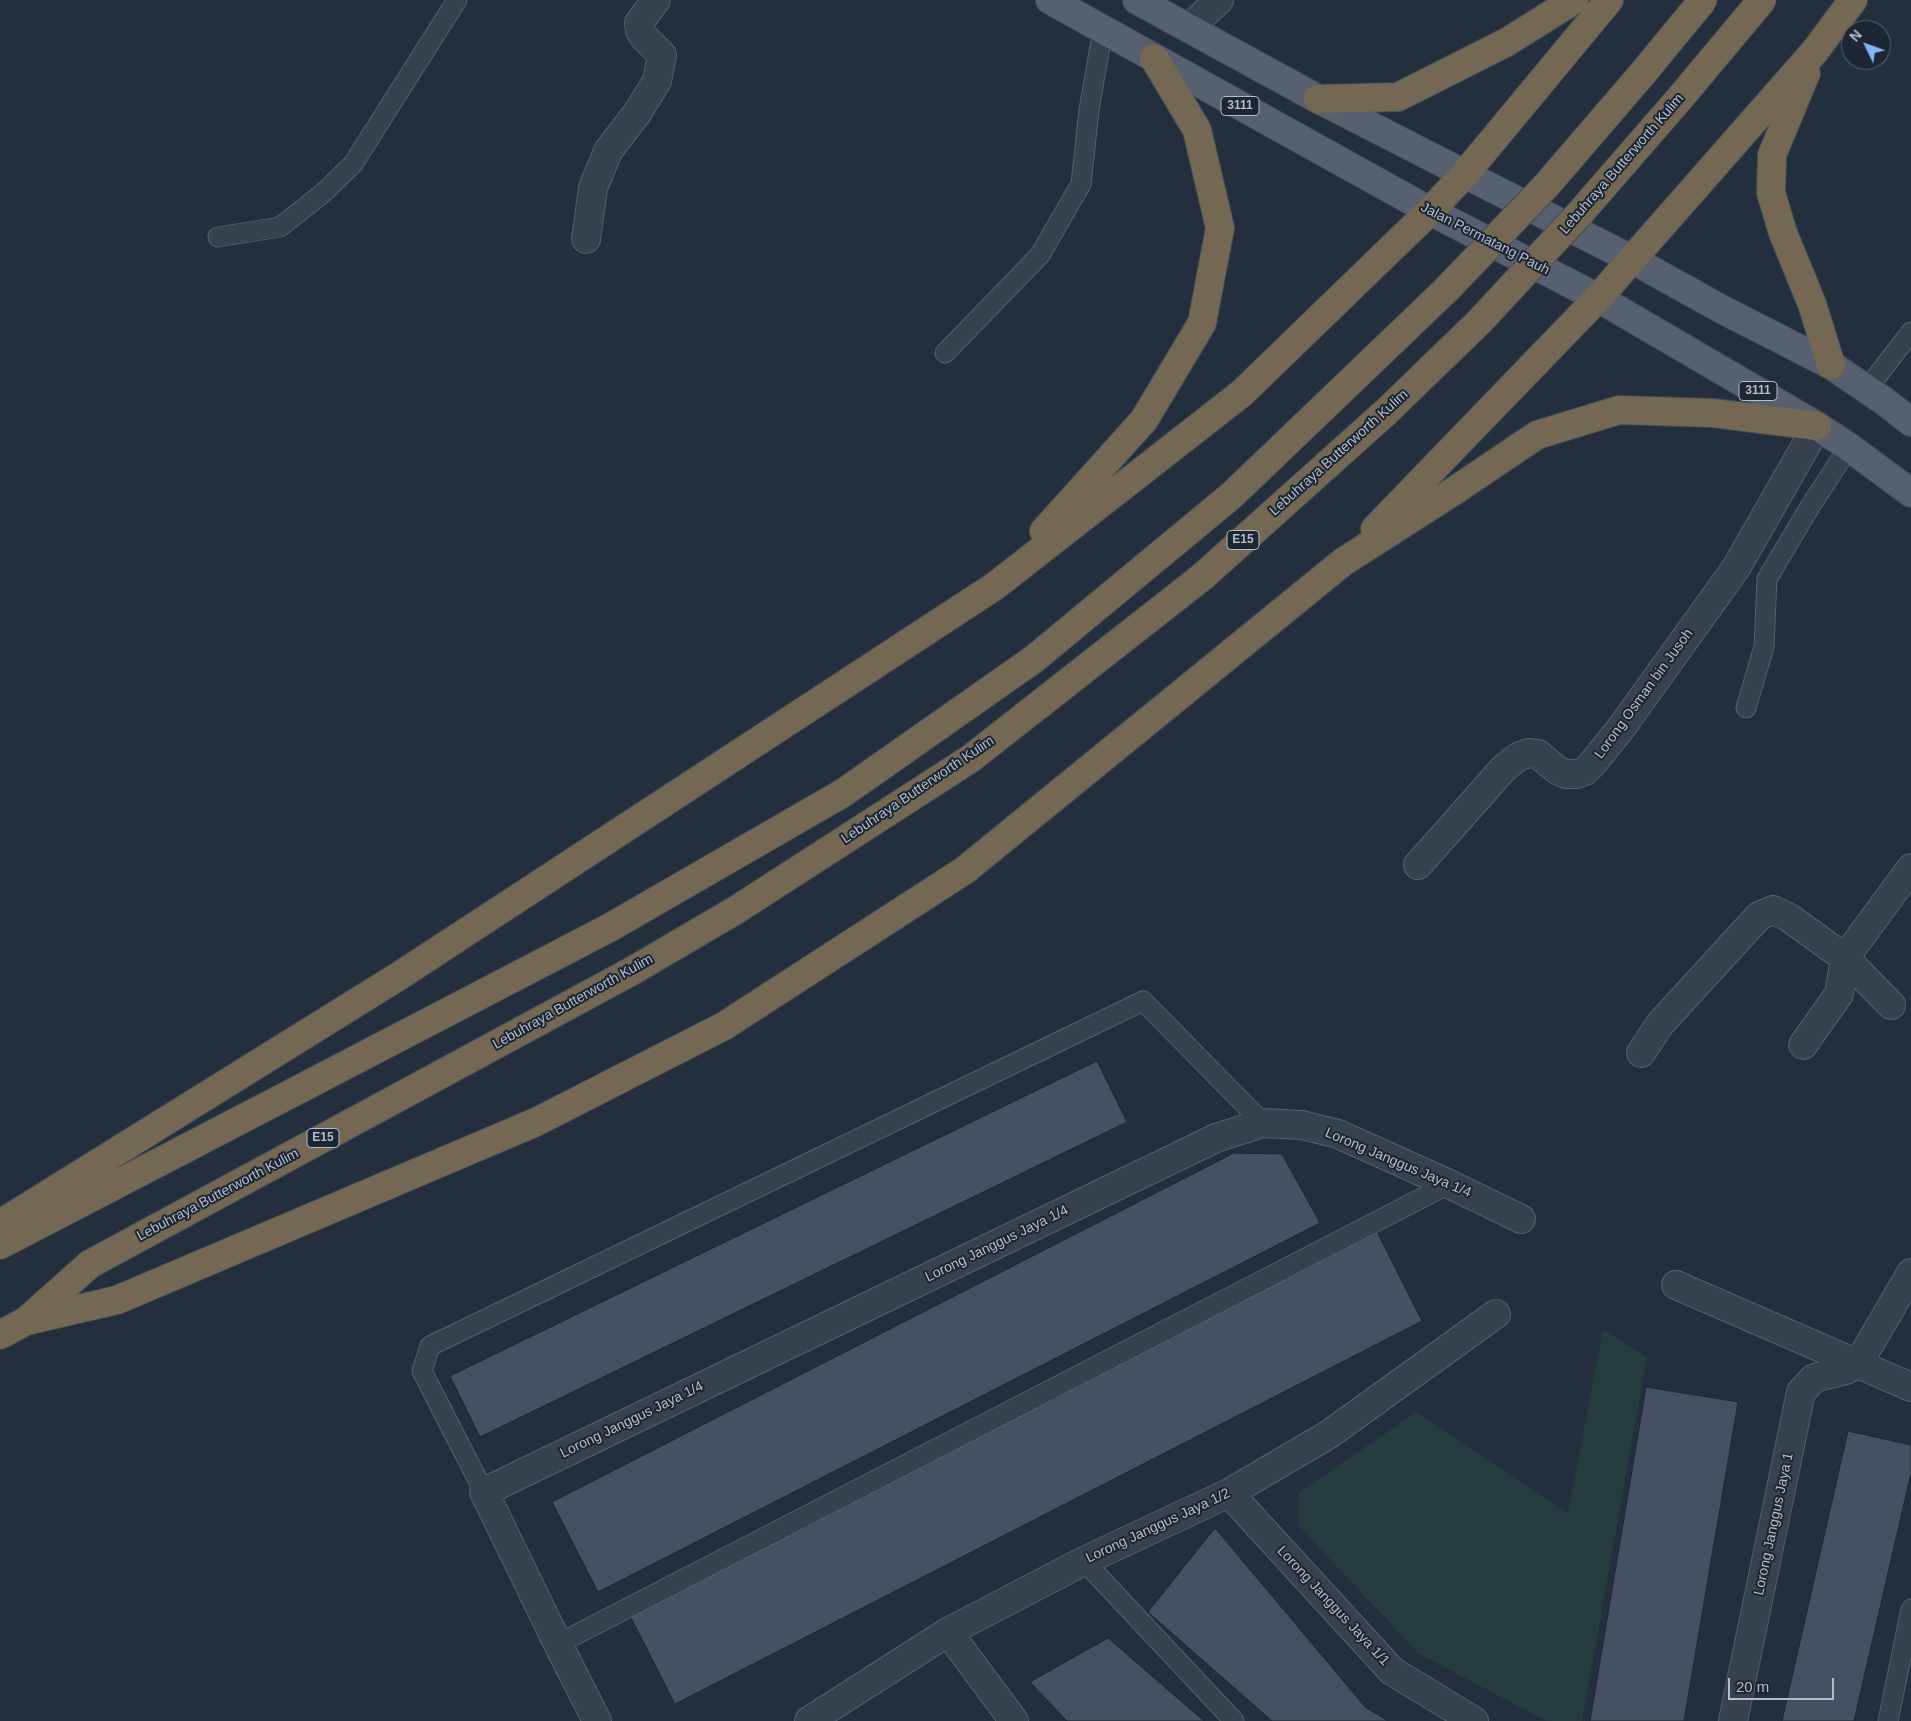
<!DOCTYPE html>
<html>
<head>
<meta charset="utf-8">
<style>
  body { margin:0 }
  #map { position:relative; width:1911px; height:1721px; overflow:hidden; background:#242f3e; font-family:Helvetica,sans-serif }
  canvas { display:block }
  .north { position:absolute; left:1841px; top:20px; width:50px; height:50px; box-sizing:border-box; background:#1d2633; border:1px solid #59626f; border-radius:50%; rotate:312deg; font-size:14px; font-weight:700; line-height:20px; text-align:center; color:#b4bcc9 }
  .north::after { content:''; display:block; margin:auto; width:18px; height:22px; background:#8ab4f8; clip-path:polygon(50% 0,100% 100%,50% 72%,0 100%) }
  .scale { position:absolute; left:1728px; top:1678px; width:106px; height:22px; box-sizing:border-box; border:2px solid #b4bcc9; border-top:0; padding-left:6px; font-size:15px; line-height:18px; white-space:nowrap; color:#b4bcc9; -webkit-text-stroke:4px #1d2633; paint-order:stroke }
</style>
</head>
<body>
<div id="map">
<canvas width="1911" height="1721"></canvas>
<div class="north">N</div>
<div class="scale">20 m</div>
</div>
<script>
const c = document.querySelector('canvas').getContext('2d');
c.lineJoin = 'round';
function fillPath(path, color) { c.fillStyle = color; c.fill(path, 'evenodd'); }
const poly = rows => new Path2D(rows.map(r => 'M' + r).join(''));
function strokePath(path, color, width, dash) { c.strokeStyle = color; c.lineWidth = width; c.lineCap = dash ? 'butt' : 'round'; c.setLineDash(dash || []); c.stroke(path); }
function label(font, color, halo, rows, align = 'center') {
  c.font = font + ' Helvetica,sans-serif'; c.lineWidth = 4; c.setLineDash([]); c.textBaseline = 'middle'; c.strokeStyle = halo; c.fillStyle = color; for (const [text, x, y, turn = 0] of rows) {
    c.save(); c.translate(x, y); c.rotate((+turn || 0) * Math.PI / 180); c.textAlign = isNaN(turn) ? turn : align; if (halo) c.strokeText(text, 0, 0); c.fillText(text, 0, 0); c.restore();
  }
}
const green = poly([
  [1603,1330,1647,1357,1582,1721,1546,1721,1418,1653,1298,1525,1299,1492,1417,1412,1568,1513]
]);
const building = poly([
  [1097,1061,1127,1122,480,1437,450,1376,1097,1061],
  [1234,1153,1282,1154,1320,1223,598,1592,552,1502,1234,1153],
  [1377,1232,1422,1321,675,1704,629,1614,1377,1232],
  [1646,1387,1738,1402,1684,1721,1590,1721,1646,1387],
  [1848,1431,1911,1445,1911,1473,1854,1721,1782,1721,1848,1431],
  [1215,1528,1365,1707,1388,1721,1272,1721,1148,1612,1215,1528],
  [1108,1638,1204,1721,1067,1721,1030,1682,1108,1638]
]);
const service = poly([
  [218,237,280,227,322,194,353,164,457,0],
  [945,353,1040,255,1081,184,1089,110,1103,29],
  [1867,389,1911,332],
  [1746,708,1764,647,1767,579,1811,505,1849,447],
  [484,1492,422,1371,430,1346,1143,1001,1263,1123],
  [1084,1561,1234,1721],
  [558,1644,1449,1184],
  [1888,1721,1911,1609]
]);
const minor = poly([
  [1189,28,1219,0],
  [586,239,593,188,608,151,638,112,657,81,662,55,644,37,640,31,639,23,656,0],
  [1418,865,1504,768,1518,757,1528,753,1538,754,1557,770,1566,774,1576,774,1585,771,1592,764,1621,728,1736,568,1817,426],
  [1803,1045,1839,994,1845,958,1911,868],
  [1641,1053,1660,1024,1759,916,1773,910,1788,917,1845,958,1891,1005],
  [1676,1285,1911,1387],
  [1229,1493,1392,1671,1474,1721],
  [948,1632,1014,1721],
  [597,1721,558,1644,484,1492,1216,1138,1263,1123,1302,1125,1338,1134,1449,1184,1521,1219],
  [809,1721,948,1632,1084,1561,1229,1493,1328,1435,1496,1314],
  [1733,1721,1801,1392,1814,1378,1846,1370,1858,1364,1911,1273]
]);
const primary = poly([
  [1050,0,1430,211,1598,298,1817,426,1849,447,1911,493],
  [1137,0,1318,99,1633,260,1725,311,1831,365,1884,401,1911,422]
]);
const motorway = poly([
  [1806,73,1772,155,1771,193,1783,233,1812,304,1831,365],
  [1318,99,1398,97,1507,42,1574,0],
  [1375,529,1598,298,1815,51,1853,0],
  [1044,531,1144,420,1202,323,1220,228,1197,130,1154,58],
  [0,1224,399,976,995,586,1242,393,1430,211,1464,175,1609,0],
  [0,1245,609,928],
  [26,1321,117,1300,536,1122,724,1026,965,870,1343,562,1457,489,1537,435,1619,410,1713,413,1817,426],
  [0,1335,26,1321,90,1264,632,971]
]);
const motorwayBridge = poly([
  [609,928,843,793,1034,659,1232,495,1446,290,1545,187,1643,73,1703,0],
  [632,971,736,910,970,759,1202,577,1386,412,1480,321,1581,212,1680,98,1762,0]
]);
const shields = [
  [1240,106,38],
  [1758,391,38],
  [1243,540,32],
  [323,1138,32]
];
const shieldNames = [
  ["3111",1240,106],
  ["3111",1758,391],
  ["E15",1243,540],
  ["E15",323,1138]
];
const streetNames = [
  ["Lebuhraya Butterworth Kulim",1622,164,-49],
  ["Jalan Permatang Pauh",1485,239,27],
  ["Lebuhraya Butterworth Kulim",1339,453,-42],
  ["Lorong Osman bin Jusoh",1644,694,-54],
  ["Lebuhraya Butterworth Kulim",918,790,-34],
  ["Lebuhraya Butterworth Kulim",573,1002,-29],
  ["Lorong Janggus Jaya 1/4",1398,1163,23],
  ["Lebuhraya Butterworth Kulim",218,1195,-28],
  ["Lorong Janggus Jaya 1/4",997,1244,-26],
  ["Lorong Janggus Jaya 1/4",632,1420,-26],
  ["Lorong Janggus Jaya 1",1774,1524,-78],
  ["Lorong Janggus Jaya 1/2",1158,1526,-25],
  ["Lorong Janggus Jaya 1/1",1333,1606,47]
];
fillPath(green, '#263c3f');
fillPath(building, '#455162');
strokePath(building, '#1f2835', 1);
strokePath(service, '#565f6c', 21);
strokePath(minor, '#565f6c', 30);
strokePath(primary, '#414a57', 30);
strokePath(motorway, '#434c59', 30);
strokePath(service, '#38414e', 19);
strokePath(minor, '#38414e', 28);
strokePath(primary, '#56606e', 28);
strokePath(motorway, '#746855', 28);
strokePath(motorwayBridge, '#434c59', 30, []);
strokePath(motorwayBridge, '#746855', 28);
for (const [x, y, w] of shields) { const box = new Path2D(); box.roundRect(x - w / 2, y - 9.5, w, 19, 4); c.fillStyle = '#1d2633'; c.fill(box); strokePath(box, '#b4bcc9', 1); }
label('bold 12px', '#b4bcc9', null, shieldNames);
label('14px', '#b4bcc9', '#1d2633', streetNames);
</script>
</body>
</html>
